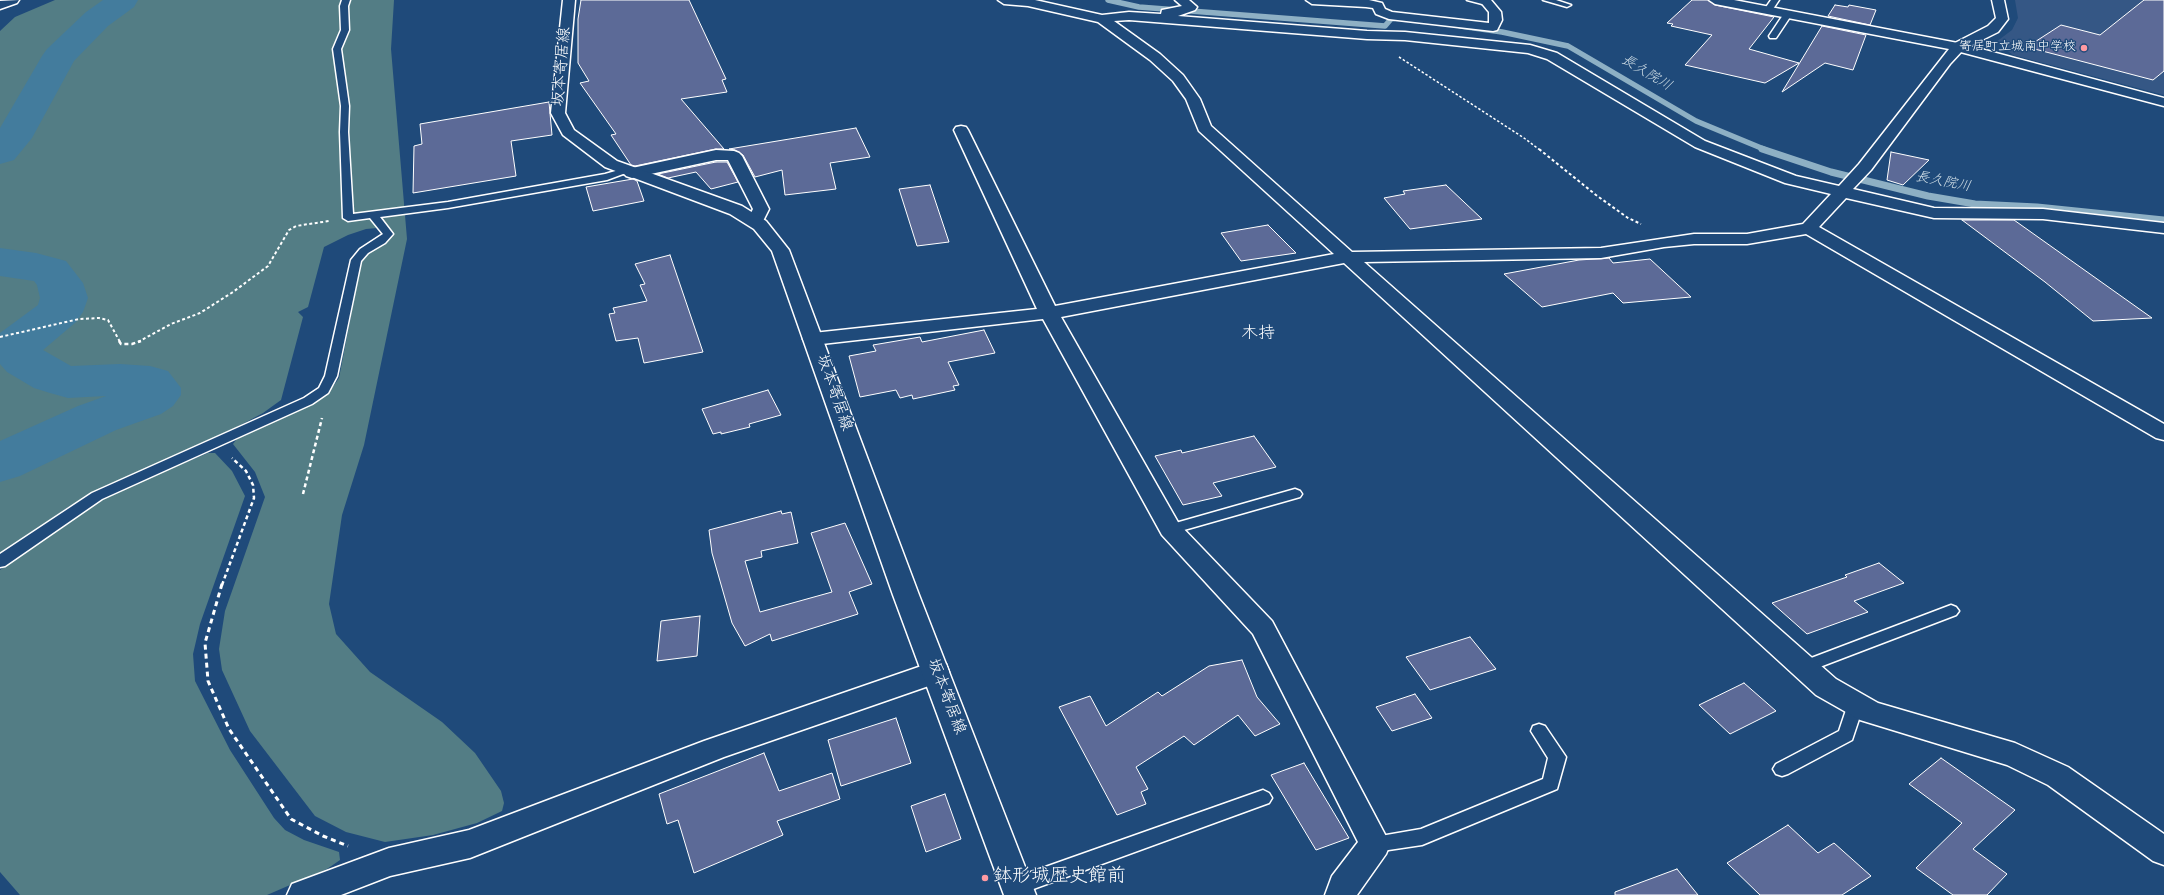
<!DOCTYPE html>
<html>
<head>
<meta charset="utf-8">
<style>
  body { margin:0 }
  canvas { display:block; background:#1f4a7a }
</style>
</head>
<body>
<canvas width="2164" height="895"></canvas>
<script>
const c = document.querySelector('canvas').getContext('2d');
c.lineJoin = 'round';
function fillPath(path, color) { c.fillStyle = color; c.fill(path, 'evenodd'); }
const poly = rows => new Path2D(rows.map(r => 'M' + r).join(''));
function strokePath(path, color, width, dash) { c.strokeStyle = color; c.lineWidth = width; c.lineCap = dash ? 'butt' : 'round'; c.setLineDash(dash || []); c.stroke(path); }
function label(font, color, halo, rows, align = 'center') {
  c.font = font + ' "Indie Flower","Klee One",sans-serif'; c.lineWidth = 3; c.setLineDash([]); c.textBaseline = 'middle'; c.strokeStyle = halo; c.fillStyle = color; for (const [text, x, y, turn = 0] of rows) {
    c.save(); c.translate(x, y); c.rotate((+turn || 0) * Math.PI / 180); c.textAlign = isNaN(turn) ? turn : align; if (halo) c.strokeText(text, 0, 0); c.fillText(text, 0, 0); c.restore();
  }
}
const built = poly([
  [2015,0,2164,0,2164,95,2013,55,1996,42,2012,30,2018,18]
]);
const green = poly([
  [55,0,394,0,391,49,407,239,364,445,342,515,329,604,336,634,370,672,442,722,475,753,501,791,504,803,502,811,477,823,433,835,385,842,346,832,315,816,250,731,222,670,219,649,225,611,265,497,255,472,233,444,239,436,304,408,320,399,332,388,339,378,362,258,368,252,386,241,377,228,366,229,348,235,324,247,308,307,298,312,303,317,281,400,263,413,235,428,135,473,68,507,0,555,0,31,15,17],
  [208,453,215,453,232,471,245,496,200,624,193,654,195,681,230,750,274,818,285,830,304,840,339,852,340,860,327,869,267,895,20,895,0,872,0,570,60,526,104,499,132,485]
]);
const streamFar1 = poly([
  [1108,0,1139,7,1385,26,1391,19,1401,17],
  [1460,26,1502,32,1568,46,1696,121,1766,150]
]);
const stream = poly([
  [1762,149,1831,172,1928,196,1975,204,2037,207,2164,220]
]);
const river = poly([
  [103,0,138,0,134,7,108,26,74,61,32,138,14,160,0,164,0,128,42,56,47,49,86,12,103,0],
  [0,248,36,253,66,261,83,283,88,298,83,312,76,322,43,350,71,366,120,364,150,366,168,371,181,388,181,395,173,406,161,414,116,430,20,476,0,482,0,441,78,406,106,396,68,398,50,393,34,388,7,372,0,364,0,333,38,305,40,298,37,285,34,281,0,276,0,248]
]);
const building = poly([
  [581,0,689,0,726,79,722,80,727,92,681,99,724,149,716,149,635,166,631,165,611,135,616,134,580,83,589,81,578,63,578,19,581,0],
  [1692,0,1708,0,1715,5,1774,17,1749,49,1799,63,1765,83,1685,65,1712,35,1671,26,1673,24,1667,23,1692,0],
  [2144,0,2164,0,2164,71,2153,80,2027,47,2061,25,2100,35,2144,0],
  [1835,5,1848,7,1849,5,1876,10,1870,25,1828,16,1835,5],
  [1822,26,1866,35,1853,70,1825,63,1782,92,1822,26],
  [549,102,552,135,511,141,516,176,413,193,414,146,422,144,420,124,549,102],
  [856,128,870,157,830,163,836,189,785,195,782,170,755,177,743,155,735,150,729,149,856,128],
  [1891,152,1929,160,1903,185,1887,180,1891,152],
  [716,162,727,162,738,182,711,189,696,172,668,178,658,174,716,162],
  [633,179,637,181,644,201,593,211,586,187,633,179],
  [930,185,949,242,917,246,899,189,930,185],
  [1446,185,1482,219,1410,229,1384,198,1405,194,1403,191,1446,185],
  [1962,220,2014,220,2152,318,2093,321,2045,282,1962,220],
  [1268,225,1296,253,1241,261,1221,233,1268,225],
  [670,255,703,352,644,363,638,338,616,341,609,314,615,313,613,308,647,301,640,285,645,284,635,264,670,255],
  [1609,258,1613,263,1650,259,1691,297,1623,303,1613,293,1542,307,1504,274,1579,260,1609,258],
  [984,330,995,353,948,362,959,385,953,386,955,390,913,399,912,395,900,398,896,390,860,397,849,356,876,351,873,345,920,337,922,342,984,330],
  [768,390,781,415,749,424,750,427,721,434,721,432,713,434,702,409,768,390],
  [1254,436,1276,467,1213,483,1222,496,1183,505,1155,456,1181,450,1182,453,1254,436],
  [781,511,782,514,791,512,798,543,761,551,762,557,745,561,760,612,832,592,811,533,845,523,872,584,849,592,858,614,772,641,770,634,745,646,732,623,712,553,709,530,781,511],
  [1879,563,1904,583,1854,601,1868,612,1807,634,1772,603,1847,577,1845,575,1879,563],
  [700,616,697,656,657,661,661,621,700,616],
  [1470,637,1496,669,1430,690,1406,657,1470,637],
  [1242,660,1257,697,1280,724,1255,736,1238,715,1194,745,1184,736,1136,767,1148,789,1141,792,1146,804,1117,815,1059,707,1090,696,1106,726,1158,692,1162,696,1209,666,1242,660],
  [1744,683,1776,711,1730,734,1699,705,1744,683],
  [1415,694,1432,718,1392,731,1376,707,1415,694],
  [896,718,911,763,841,786,828,740,896,718],
  [764,753,779,791,832,773,840,799,777,821,783,835,694,873,678,820,667,824,659,794,764,753],
  [1941,758,2015,810,1973,849,2007,874,1987,895,1953,895,1916,868,1962,823,1909,784,1941,758],
  [1304,763,1349,838,1316,850,1271,775,1304,763],
  [945,794,961,839,926,852,911,806,945,794],
  [1788,825,1818,853,1834,843,1871,876,1842,895,1760,895,1727,863,1788,825],
  [1677,869,1698,895,1615,895,1615,892,1677,869]
]);
const pathFar3 = poly([
  [1399,57,1524,138,1540,150]
]);
const pathFar2 = poly([
  [1539,149,1596,195,1628,218,1641,224],
  [0,337,79,319,99,318,108,320,120,342],
  [138,342,171,324,200,313,233,292,268,266,289,230,296,226,329,221]
]);
const pathFar1 = poly([
  [119,341,121,344,132,344,141,341],
  [303,494,322,418],
  [222,585,254,498,253,485,246,471,232,458]
]);
const path = poly([
  [222,584,205,643,208,681,229,729,291,819,323,836,348,846]
]);
const service = poly([
  [342,0,350,0,348,6,349,30,341,49,349,106,348,132,353,214,448,202,605,174,626,168,631,171,607,180,448,208,380,217,393,234,385,243,368,253,361,261,337,376,328,393,312,404,102,499,5,566,0,567,0,554,92,493,304,398,319,388,325,376,351,260,360,249,383,234,370,218,348,221,343,218,340,132,341,106,333,49,341,30,340,6,342,0],
  [1467,0,1482,0,1490,3,1486,5,1467,0],
  [1543,0,1556,0,1571,5,1567,7,1543,0],
  [1771,0,1779,0,1771,12,1765,12,1764,10,1771,0],
  [1785,12,1792,14,1776,38,1770,38,1769,36,1785,12],
  [1295,489,1300,491,1302,494,1300,497,1170,534,1165,532,1163,529,1165,526,1295,489],
  [1951,605,1956,607,1959,611,1956,615,1804,673,1798,671,1796,667,1798,663,1951,605],
  [1856,697,1862,699,1864,704,1852,740,1788,774,1782,776,1776,774,1773,769,1776,764,1839,731,1848,704,1850,699,1856,697],
  [1539,724,1545,726,1566,757,1557,789,1422,845,1375,852,1369,850,1366,844,1369,838,1421,829,1543,779,1548,758,1531,731,1533,726,1539,724],
  [1263,790,1269,793,1272,798,1269,803,1017,895,1010,892,1008,886,1010,880,1017,877,1263,790]
]);
const minor = poly([
  [998,0,1035,0,1102,15,1129,12,1161,14,1162,10,1182,6,1175,0,1189,0,1197,7,1195,10,1178,16,1367,31,1405,32,1530,45,1557,53,1705,141,1796,176,1839,186,1859,164,1949,49,1715,4,1709,0,1734,0,1963,44,1965,47,1963,50,1950,64,1871,170,1853,189,1934,208,2043,209,2164,223,2164,233,2043,219,1934,218,1846,198,1819,227,2164,424,2164,440,2156,438,1806,234,1747,244,1694,244,1664,247,1601,258,1364,262,1836,679,1878,703,2015,743,2068,767,2164,834,2164,865,2153,861,2048,785,2007,765,1860,720,1816,695,1344,263,1061,317,1179,524,1272,621,1390,844,1386,854,1357,895,1325,895,1332,876,1358,842,1253,634,1162,535,1043,319,813,345,806,343,803,339,806,335,813,333,1037,309,954,130,956,127,961,126,966,127,968,130,1055,306,1334,254,1199,131,1186,99,1173,81,1150,60,1098,22,1028,6,1004,4,998,0],
  [1129,20,1367,39,1405,40,1528,53,1547,59,1695,147,1785,183,1831,194,1803,224,1747,234,1694,234,1601,248,1352,252,1211,126,1200,99,1183,75,1160,54,1114,21,1129,20],
  [1306,0,1369,0,1382,3,1385,9,1392,12,1489,23,1489,12,1479,0,1491,0,1501,12,1502,20,1497,30,1493,31,1389,19,1376,14,1373,8,1366,7,1312,4,1306,0],
  [716,150,734,151,739,153,742,156,769,209,761,225,749,225,747,221,753,209,728,160,716,160,632,178,626,176,624,173,626,170,632,168,716,150],
  [936,661,946,664,949,672,946,680,724,757,470,858,390,876,341,895,287,895,292,884,389,848,469,830,704,741,936,661]
]);
const tertiary = poly([
  [19,0,17,3,0,9,0,1,19,0],
  [1992,0,2004,0,2008,19,1998,32,1970,46,2164,98,2164,106,1953,50,1951,47,1953,44,1988,26,1996,18,1992,0]
]);
const secondary = poly([
  [563,0,575,0,565,113,574,130,617,161,742,206,766,221,789,250,919,595,1036,895,1004,895,893,595,772,251,754,229,730,214,605,167,563,135,551,113,563,0]
]);
const markers = [
  [2084,48,4,"#ff9aa2"],
  [985,878,4,"#ff9aa2"]
];
const farPoinames = [
  ["寄居町立城南中学校",2076,48]
];
const farWaternames = [
  ["長久院川",1646,74,31],
  ["長久院川",1943,183,11]
];
const streetNames = [
  ["坂本寄居線",563,67,-85],
  ["坂本寄居線",833,393,71],
  ["坂本寄居線",945,697,69]
];
const neighbourhoodNames = [
  ["木持",1258,335]
];
const nearPoinames = [
  ["鉢形城歴史館前",993,878]
];
fillPath(built, '#355785');
fillPath(green, '#537d85');
strokePath(streamFar1, '#8eb0c4', 5.5);
strokePath(stream, '#8eb0c4', 7);
fillPath(river, '#437c9d');
fillPath(building, '#5c6a97');
strokePath(building, '#fff', 1);
strokePath(service, '#fff', 3);
strokePath(minor, '#fff', 3);
strokePath(tertiary, '#fff', 3);
strokePath(secondary, '#fff', 3);
strokePath(pathFar3, '#fff', 1.5, [2.5, 2]);
strokePath(pathFar2, '#fff', 2, [3, 2.5]);
strokePath(pathFar1, '#fff', 2.5, [4, 3]);
strokePath(path, '#fff', 3, [5, 4]);
fillPath(service, '#1f4a7a');
fillPath(minor, '#1f4a7a');
fillPath(tertiary, '#1f4a7a');
fillPath(secondary, '#1f4a7a');
for (const [x, y, r, color] of markers) { const dot = new Path2D(); dot.arc(x, y, r, 0, 2 * Math.PI); c.fillStyle = color; c.fill(dot); strokePath(dot, '#1f4a7a', 1.5); }
label('13px', '#fff', '#1f4a7a', farPoinames, 'right');
label('italic 14px', '#d0dee6', '#1f4a7a', farWaternames);
label('16px', '#fff', '#1f4a7a', streetNames);
label('17px', '#fff', '#1f4a7a', neighbourhoodNames);
label('19px', '#fff', '#1f4a7a', nearPoinames, 'left');
</script>
</body>
</html>
